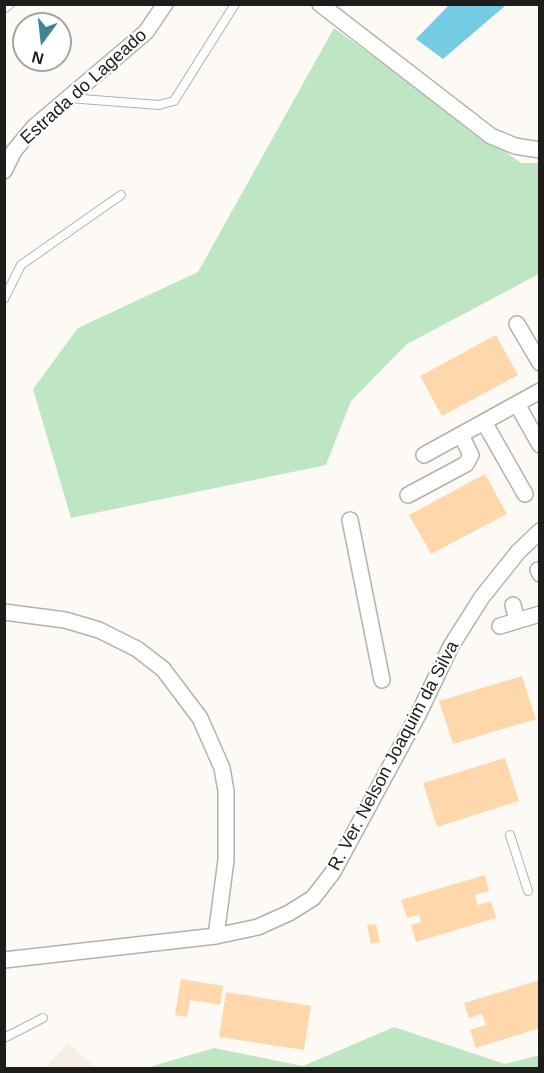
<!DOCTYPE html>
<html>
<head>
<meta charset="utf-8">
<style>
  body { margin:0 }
  #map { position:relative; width:544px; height:1073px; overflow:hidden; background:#fdfaf6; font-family:Arial,sans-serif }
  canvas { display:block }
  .frame { position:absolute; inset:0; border:6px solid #1e1d1c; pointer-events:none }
  .north { position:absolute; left:12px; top:12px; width:60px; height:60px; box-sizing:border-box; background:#fff; border:2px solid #a5a5a4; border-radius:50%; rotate:195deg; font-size:16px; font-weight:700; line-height:24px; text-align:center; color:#1e1d1c }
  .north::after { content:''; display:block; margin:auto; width:21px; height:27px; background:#3e868e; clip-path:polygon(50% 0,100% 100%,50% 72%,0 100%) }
</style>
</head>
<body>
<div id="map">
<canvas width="544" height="1073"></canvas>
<div class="frame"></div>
<div class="north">N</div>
</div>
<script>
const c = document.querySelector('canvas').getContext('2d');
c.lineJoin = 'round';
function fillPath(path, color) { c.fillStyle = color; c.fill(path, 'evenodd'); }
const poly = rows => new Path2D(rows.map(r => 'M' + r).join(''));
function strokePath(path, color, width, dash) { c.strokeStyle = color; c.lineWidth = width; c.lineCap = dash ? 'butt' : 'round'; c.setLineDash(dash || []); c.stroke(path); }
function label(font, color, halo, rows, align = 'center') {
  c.font = font + ' Arial,sans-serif'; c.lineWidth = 4.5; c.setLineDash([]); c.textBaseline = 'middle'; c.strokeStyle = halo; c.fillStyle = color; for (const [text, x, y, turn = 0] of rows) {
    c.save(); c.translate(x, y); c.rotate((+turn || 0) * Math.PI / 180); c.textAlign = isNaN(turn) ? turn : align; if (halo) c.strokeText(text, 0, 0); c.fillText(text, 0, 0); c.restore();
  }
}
const built = poly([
  [68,1043,97,1068,45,1068]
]);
const green = poly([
  [334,28,521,163,539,163,539,274,407,344,351,401,326,465,71,518,33,389,78,328,198,272],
  [394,1027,505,1064,539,1055,539,1068,146,1068,214,1048,303,1066]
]);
const water = poly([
  [449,5,449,4,506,5,443,59,416,39]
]);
const building = poly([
  [496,335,518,375,442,416,420,376],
  [485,474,507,514,431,554,409,515],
  [522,676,536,719,453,744,439,701],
  [505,758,519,801,437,827,423,783],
  [485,875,489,891,475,895,478,905,491,901,496,918,416,942,411,925,421,922,419,915,407,918,401,900],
  [376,924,380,942,371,944,367,925],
  [181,979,223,986,220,1005,190,1000,187,1017,175,1015],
  [540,980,540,1028,476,1048,470,1030,486,1025,482,1014,469,1018,464,1003],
  [226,992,311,1006,304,1050,219,1037]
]);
const service = poly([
  [4,9,10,4],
  [69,98,159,105,174,101,235,4],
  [4,299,21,265,121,195],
  [510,835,528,891],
  [4,1038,43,1018]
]);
const minor = poly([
  [320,4,491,136,515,146,540,150],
  [4,171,14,151,34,127,146,32,165,4],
  [517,324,540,363],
  [517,404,540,445],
  [484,422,525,494],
  [424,455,540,391],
  [408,495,466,464,471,455,461,435],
  [350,520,382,680],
  [538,570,540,574],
  [513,605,517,621],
  [4,612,65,620,99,630,137,649,163,669,200,718,222,768,226,791,226,860,216,936],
  [500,626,540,614],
  [4,960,216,936,258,927,289,913,313,898,333,872,418,715,451,646,482,597,518,552,540,531]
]);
const streetNames = [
  ["Estrada do Lageado",84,87,-42],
  ["R. Ver. Nelson Joaquim da Silva",394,756,-62]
];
fillPath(built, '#f7eee5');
fillPath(green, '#bee6c3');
fillPath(water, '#74cbe2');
fillPath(building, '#fed7ab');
strokePath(service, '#b4b1ad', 10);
strokePath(minor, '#b4b1ad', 18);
strokePath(service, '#fff', 8);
strokePath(minor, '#fff', 15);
label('18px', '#1e1d1c', '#fff', streetNames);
</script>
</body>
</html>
